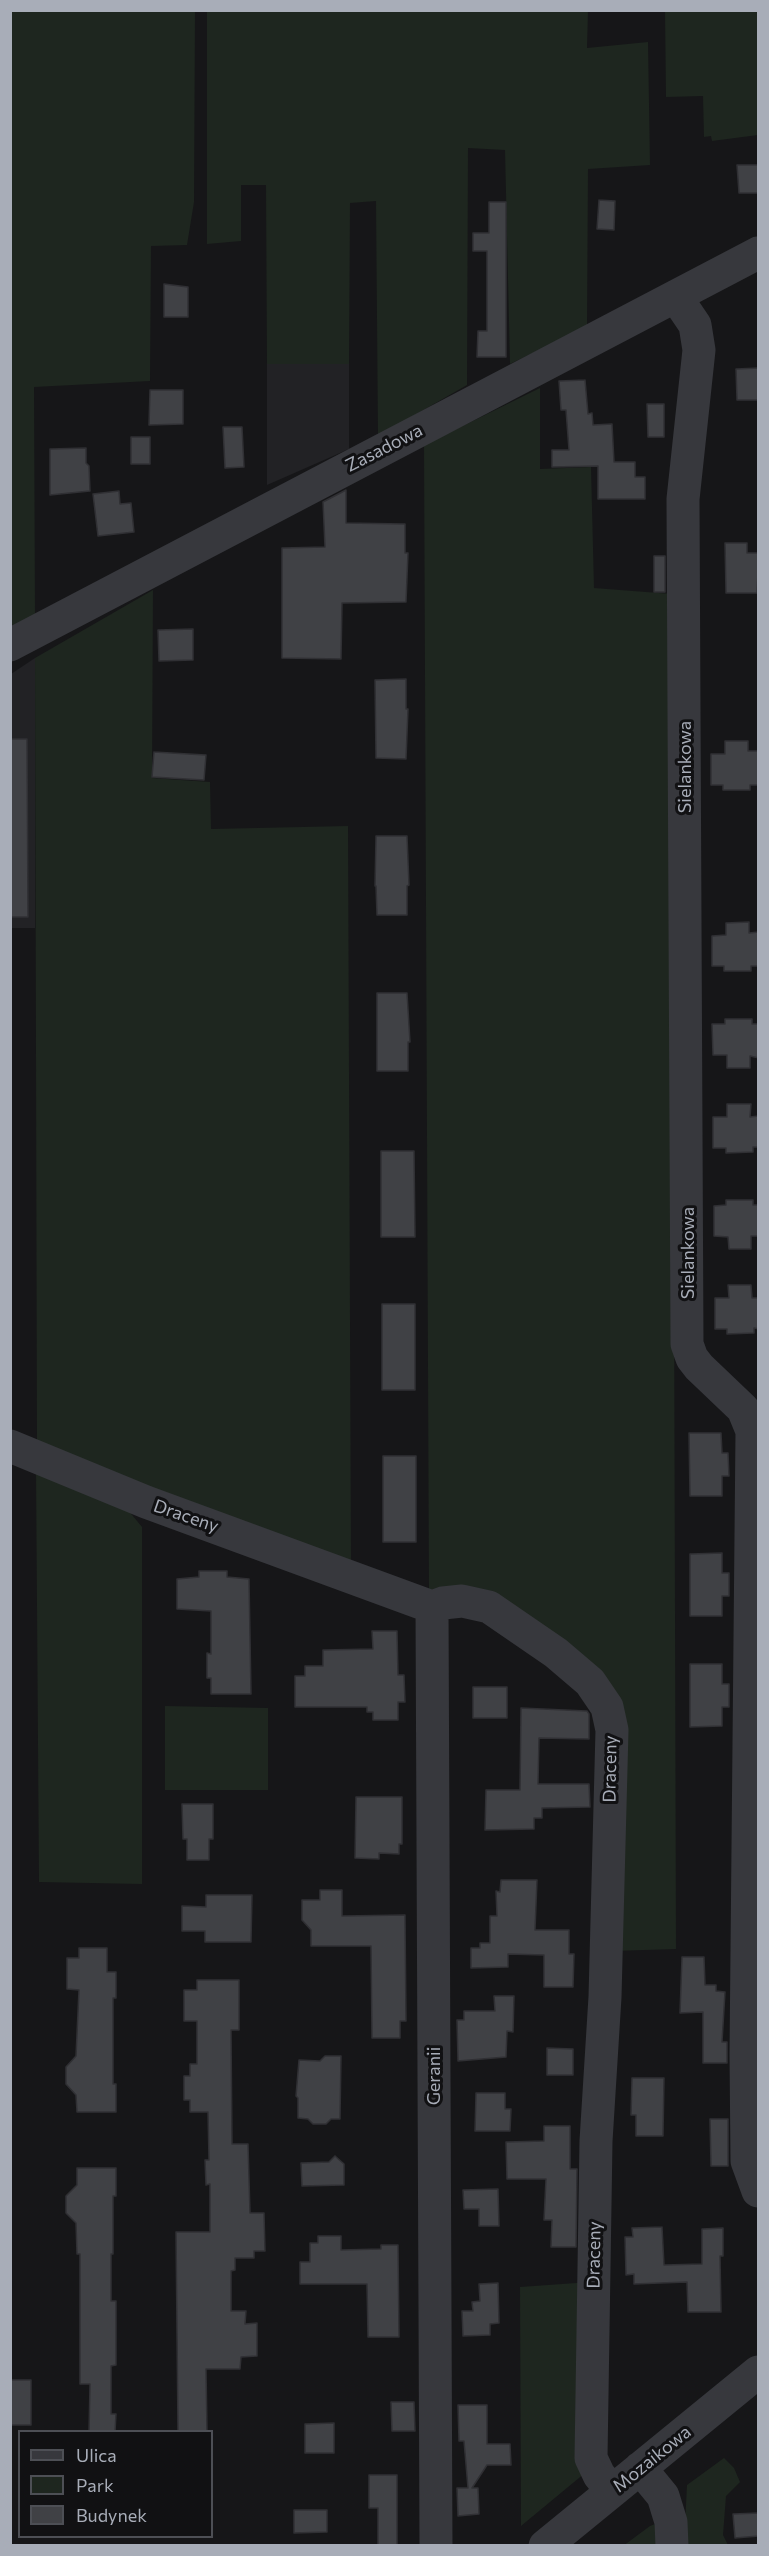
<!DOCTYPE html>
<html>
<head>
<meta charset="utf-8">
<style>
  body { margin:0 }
  #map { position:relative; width:769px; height:2556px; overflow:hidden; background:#161618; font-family:Commissioner,sans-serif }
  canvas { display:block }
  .frame { position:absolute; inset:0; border:12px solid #a8adb8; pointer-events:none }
  .legend { position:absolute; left:18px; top:2430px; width:195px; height:108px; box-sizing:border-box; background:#111113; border:2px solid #4d4f55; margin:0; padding:8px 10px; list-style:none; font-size:18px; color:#a8adb8 }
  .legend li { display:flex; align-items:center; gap:12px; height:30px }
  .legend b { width:30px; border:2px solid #4d4f55 }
</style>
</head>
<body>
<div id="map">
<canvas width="769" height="2556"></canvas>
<div class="frame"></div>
<ul class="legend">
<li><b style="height:8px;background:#37383d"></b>Ulica</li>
<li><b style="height:16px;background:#1e261f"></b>Park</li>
<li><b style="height:16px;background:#404145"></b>Budynek</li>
</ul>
</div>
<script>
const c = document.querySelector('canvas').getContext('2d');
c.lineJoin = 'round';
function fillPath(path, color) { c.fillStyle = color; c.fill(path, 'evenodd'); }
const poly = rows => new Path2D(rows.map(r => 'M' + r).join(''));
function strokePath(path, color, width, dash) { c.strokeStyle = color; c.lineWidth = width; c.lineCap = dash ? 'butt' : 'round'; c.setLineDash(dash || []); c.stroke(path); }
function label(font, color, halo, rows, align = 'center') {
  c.font = font + ' Commissioner,sans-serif'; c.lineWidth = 6; c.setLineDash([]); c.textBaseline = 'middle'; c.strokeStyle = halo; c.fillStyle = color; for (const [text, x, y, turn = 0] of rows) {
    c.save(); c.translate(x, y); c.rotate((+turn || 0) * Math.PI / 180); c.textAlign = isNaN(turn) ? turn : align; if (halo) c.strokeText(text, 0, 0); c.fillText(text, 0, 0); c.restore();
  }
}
const built = poly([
  [267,364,349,364,349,449,267,485],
  [35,658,35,928,11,928,11,674]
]);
const green = poly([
  [11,11,195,11,194,202,187,245,151,246,150,381,34,387,35,615,11,627],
  [207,11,588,11,587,48,648,42,650,165,588,169,587,327,510,364,505,150,468,148,467,385,378,436,376,201,350,203,349,364,267,364,266,185,241,185,241,241,207,244],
  [665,11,758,11,758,135,712,141,711,136,704,137,703,96,666,97],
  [540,388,540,469,591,467,594,588,672,594,676,1949,613,1951,619,1707,560,1647,429,1597,424,445],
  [153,590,152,778,210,782,211,829,348,826,351,1566,37,1449,35,658],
  [36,1469,123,1504,142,1527,142,1884,39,1882],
  [165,1706,268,1708,268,1790,165,1790],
  [590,2282,585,2473,521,2526,520,2287],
  [724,2458,734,2468,740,2482,726,2496,723,2535,728,2545,684,2546,687,2485],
  [660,2522,666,2545,623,2546,650,2526]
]);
const building = poly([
  [737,165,759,165,759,193,739,193,737,165],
  [599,200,615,201,614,230,597,229,599,200],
  [489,202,506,202,506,357,477,357,478,331,487,331,487,251,473,251,473,233,489,233,489,202],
  [164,284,188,287,188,317,164,317,164,284],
  [759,368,759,400,737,400,736,369,759,368],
  [585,380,588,414,592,413,593,425,612,424,614,462,635,462,635,477,645,477,645,499,598,499,598,466,552,467,552,450,569,450,566,410,561,410,559,381,585,380],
  [150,390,183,390,183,424,149,425,150,390],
  [647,404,664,404,664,437,648,437,647,404],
  [223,427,242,427,244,467,225,468,223,427],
  [131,437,150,437,150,464,131,464,131,437],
  [86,448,86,463,89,466,90,491,50,495,50,449,86,448],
  [346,490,346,523,405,524,405,553,408,553,406,602,342,603,341,659,282,658,282,548,325,547,323,502,346,490],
  [119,491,120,504,131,503,134,532,98,536,93,494,119,491],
  [725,543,747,543,747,553,759,553,757,593,726,593,725,543],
  [654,556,665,556,665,592,654,592,654,556],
  [193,629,193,660,159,661,158,630,193,629],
  [406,679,406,709,408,709,406,759,376,758,375,680,406,679],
  [10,739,27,739,28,917,10,917,10,739],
  [725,741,748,741,748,751,759,751,759,785,750,785,750,790,723,790,723,785,711,785,711,754,725,754,725,741],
  [154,752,206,755,204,780,152,777,154,752],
  [376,836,407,836,409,885,407,886,407,915,377,915,376,886,375,886,376,836],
  [749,922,749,933,759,932,759,966,751,966,751,971,724,971,724,966,712,966,712,936,726,935,726,923,749,922],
  [377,993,407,993,410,1042,408,1042,408,1071,377,1071,377,993],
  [725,1019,752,1019,752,1024,759,1024,759,1058,750,1056,750,1068,727,1068,727,1055,713,1055,712,1024,725,1024,725,1019],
  [727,1104,751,1104,750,1117,759,1116,759,1147,753,1147,753,1152,726,1153,726,1148,713,1148,713,1117,727,1117,727,1104],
  [381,1151,414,1151,415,1237,381,1237,381,1151],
  [726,1200,753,1200,753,1205,759,1205,759,1236,751,1236,751,1249,729,1249,728,1237,714,1236,714,1206,726,1205,726,1200],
  [728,1285,751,1285,752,1298,759,1298,759,1329,754,1328,754,1333,727,1334,727,1329,715,1329,715,1298,729,1298,728,1285],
  [382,1304,415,1304,415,1390,382,1390,382,1304],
  [689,1433,721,1433,722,1453,728,1453,729,1476,722,1476,722,1496,690,1496,689,1433],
  [383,1456,416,1456,416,1542,383,1542,383,1456],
  [722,1553,722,1573,729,1573,729,1596,722,1596,722,1616,690,1616,690,1554,722,1553],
  [199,1571,227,1571,227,1577,249,1579,251,1694,211,1694,211,1678,207,1678,207,1653,211,1654,211,1611,177,1609,177,1579,199,1577,199,1571],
  [372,1631,397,1631,398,1675,404,1675,405,1702,398,1702,398,1720,373,1720,373,1712,367,1712,367,1707,295,1707,295,1676,305,1676,305,1666,323,1666,323,1650,373,1649,372,1631],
  [690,1664,722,1664,722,1684,729,1684,729,1707,722,1707,722,1726,690,1727,690,1664],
  [473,1687,507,1687,507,1718,473,1718,473,1687],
  [521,1708,587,1711,589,1714,589,1739,539,1738,538,1784,589,1784,590,1807,542,1808,542,1818,534,1818,534,1829,485,1830,486,1790,520,1790,521,1708],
  [356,1797,402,1797,402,1844,399,1844,399,1854,379,1853,379,1859,355,1858,356,1797],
  [182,1804,213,1804,213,1839,209,1839,209,1860,187,1860,187,1839,183,1839,182,1804],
  [501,1880,537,1880,535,1930,569,1930,569,1954,574,1954,573,1987,544,1987,544,1955,508,1954,508,1967,471,1968,471,1948,480,1948,480,1943,490,1943,490,1916,497,1916,496,1891,500,1892,501,1880],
  [320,1890,342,1890,342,1916,405,1915,406,2021,400,2021,400,2038,372,2038,371,1946,311,1946,311,1930,302,1920,302,1900,320,1900,320,1890],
  [206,1895,252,1895,251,1942,205,1942,205,1931,182,1931,182,1906,206,1907,206,1895],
  [79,1948,107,1948,107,1972,116,1972,116,1998,113,1998,113,2084,116,2084,116,2112,77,2112,76,2095,66,2084,66,2067,76,2056,79,1990,67,1989,67,1958,79,1958,79,1948],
  [682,1957,704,1957,705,1985,716,1985,716,1991,725,1992,722,2042,727,2042,727,2063,703,2063,703,2012,680,2013,682,1957],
  [197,1980,239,1980,239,2030,231,2030,232,2144,248,2144,250,2213,264,2213,265,2251,254,2251,254,2258,235,2258,235,2270,231,2271,231,2311,246,2311,245,2324,257,2323,257,2356,241,2357,240,2369,206,2369,207,2432,178,2432,176,2232,210,2232,210,2184,206,2185,205,2160,209,2160,208,2112,190,2112,190,2100,184,2100,184,2076,190,2076,190,2064,197,2064,197,2021,184,2021,184,1990,197,1990,197,1980],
  [494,1996,514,1996,513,2032,507,2031,506,2057,458,2061,457,2020,464,2020,464,2011,495,2011,494,1996],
  [547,2048,573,2049,573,2075,547,2075,547,2048],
  [325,2056,341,2056,340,2119,331,2119,326,2124,313,2124,308,2119,298,2118,298,2098,296,2096,299,2060,320,2061,325,2056],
  [632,2078,664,2078,663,2136,636,2136,636,2115,631,2115,632,2078],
  [476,2093,505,2093,505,2109,511,2109,510,2131,475,2131,476,2093],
  [710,2119,728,2119,728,2166,711,2166,710,2119],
  [544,2126,570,2126,570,2169,577,2169,576,2247,551,2247,552,2220,544,2220,546,2179,507,2179,506,2142,544,2141,544,2126],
  [335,2156,344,2164,344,2185,302,2186,301,2163,329,2162,335,2156],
  [77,2168,116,2168,116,2196,113,2196,113,2254,111,2254,111,2301,116,2301,116,2365,111,2366,111,2414,116,2414,115,2432,89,2432,90,2384,80,2384,80,2254,77,2254,76,2223,66,2213,66,2196,77,2185,77,2168],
  [498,2189,499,2226,479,2226,479,2209,464,2209,463,2190,498,2189],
  [662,2227,664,2265,702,2264,702,2229,723,2228,723,2256,720,2256,721,2312,688,2312,687,2282,634,2284,634,2274,626,2275,625,2237,633,2237,632,2228,662,2227],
  [318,2236,341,2236,341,2250,381,2249,381,2245,398,2245,399,2337,368,2337,367,2284,300,2284,300,2262,310,2262,310,2243,318,2243,318,2236],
  [498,2283,499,2323,490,2324,490,2335,463,2336,462,2311,473,2311,472,2302,480,2301,479,2284,498,2283],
  [10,2380,31,2380,31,2425,10,2425,10,2380],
  [391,2402,414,2402,415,2431,392,2431,391,2402],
  [458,2405,487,2405,487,2444,510,2444,511,2465,487,2465,472,2488,478,2488,479,2514,458,2516,457,2488,468,2488,464,2441,459,2441,458,2405],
  [334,2423,334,2453,305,2453,305,2424,334,2423],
  [369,2475,397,2475,397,2546,378,2546,378,2508,369,2508,369,2475],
  [294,2510,327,2510,327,2532,294,2533,294,2510],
  [759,2513,759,2536,735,2538,733,2514,759,2513]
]);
const minor = poly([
  [676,297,695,325,699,350,683,499,687,1344,692,1358,699,1367,743,1409,752,1431,746,2054,747,2161,758,2191],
  [10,645,758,253],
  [10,1446,146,1502,432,1607,443,1603,462,1601,489,1607,556,1653,590,1682,607,1707,612,1730,605,1997,596,2141,591,2458,599,2475,612,2491],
  [432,1607,436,2546],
  [640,2468,663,2496,671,2522,672,2546],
  [545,2546,758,2372]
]);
const streetNames = [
  ["Zasadowa",384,448,-27],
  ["Sielankowa",685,767,-90],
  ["Sielankowa",688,1253,-90],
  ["Draceny",186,1516,19],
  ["Draceny",610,1769,-89],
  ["Geranii",434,2076,-90],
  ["Draceny",594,2255,-89],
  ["Mozaikowa",652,2459,-39]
];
fillPath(built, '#222225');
fillPath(green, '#1e261f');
fillPath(building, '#404145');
strokePath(building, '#303034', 1.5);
strokePath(minor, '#37383d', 33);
label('18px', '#a8adb8', '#111113', streetNames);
</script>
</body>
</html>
